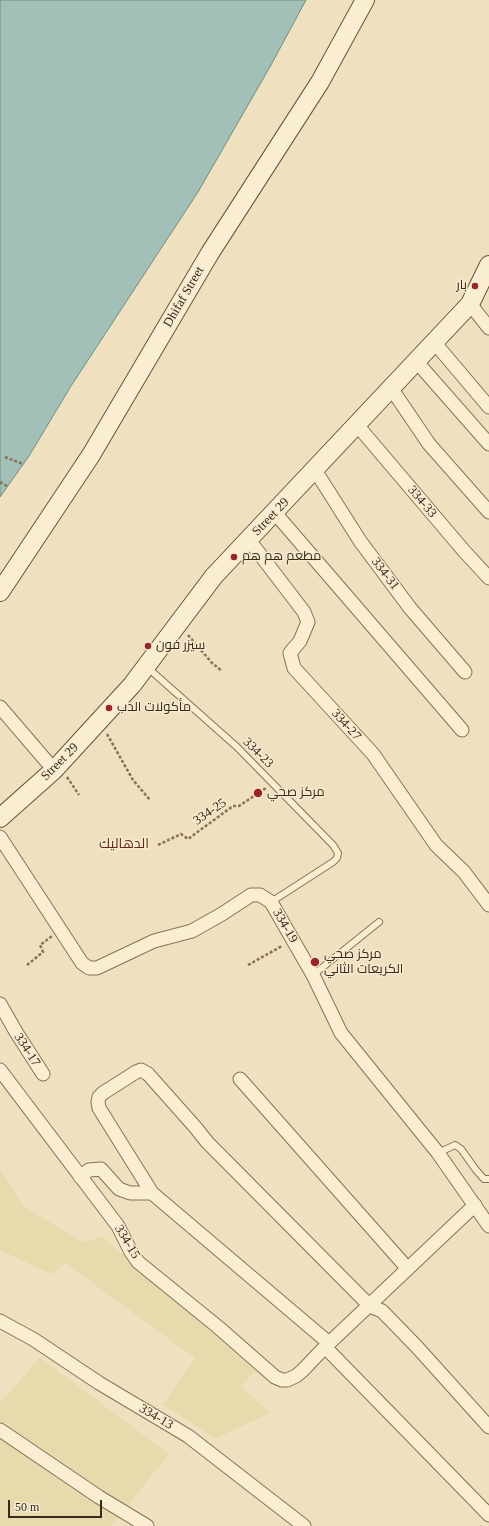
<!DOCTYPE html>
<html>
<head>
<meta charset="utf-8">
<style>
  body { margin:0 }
  #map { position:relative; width:489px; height:1526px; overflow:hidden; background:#efe0bf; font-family:"Times New Roman",serif }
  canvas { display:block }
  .scale { position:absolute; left:8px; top:1500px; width:94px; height:18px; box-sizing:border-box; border:2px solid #37291c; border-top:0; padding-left:5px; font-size:12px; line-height:14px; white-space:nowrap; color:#37291c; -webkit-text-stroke:3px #f6eacf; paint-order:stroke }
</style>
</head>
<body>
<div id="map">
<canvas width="489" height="1526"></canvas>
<div class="scale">50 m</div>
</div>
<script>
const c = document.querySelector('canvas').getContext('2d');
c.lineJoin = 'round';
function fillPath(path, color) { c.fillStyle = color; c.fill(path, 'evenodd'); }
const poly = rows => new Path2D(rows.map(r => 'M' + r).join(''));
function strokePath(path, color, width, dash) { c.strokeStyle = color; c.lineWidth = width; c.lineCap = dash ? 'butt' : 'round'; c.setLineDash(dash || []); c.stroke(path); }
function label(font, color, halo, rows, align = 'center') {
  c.font = font + ' "Times New Roman",Cairo,serif'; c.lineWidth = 3; c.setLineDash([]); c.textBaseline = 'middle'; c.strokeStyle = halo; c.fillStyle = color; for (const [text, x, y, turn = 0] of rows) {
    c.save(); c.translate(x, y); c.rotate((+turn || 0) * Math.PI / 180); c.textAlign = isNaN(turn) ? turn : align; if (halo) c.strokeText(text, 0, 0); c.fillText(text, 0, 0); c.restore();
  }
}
const farmland = poly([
  [0,1169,23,1206,84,1243,101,1236,256,1371,240,1386,270,1413,215,1439,163,1404,195,1358,65,1263,51,1274,0,1250],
  [40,1358,169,1454,111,1526,0,1526,0,1403]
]);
const water = poly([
  [0,0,306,0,271,65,198,192,71,386,29,456,0,497,0,0]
]);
const path = poly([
  [5,457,23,464],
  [0,482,7,486],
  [188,635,212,663,222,671],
  [107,734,133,780,150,800],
  [67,777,79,795],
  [158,845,181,834,188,839,233,806,239,806,266,788],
  [27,965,43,952,40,945,52,936],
  [248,965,282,946]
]);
const lane = poly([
  [148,668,237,747,333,845,338,853,337,858,333,862,271,902],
  [313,975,379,922],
  [438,1153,455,1145,461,1149,476,1170,484,1179,489,1179]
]);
const street = poly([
  [470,304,489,328],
  [434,342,489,407],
  [416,361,489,444],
  [391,388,429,444,489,512],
  [357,425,464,551,489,578],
  [315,470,360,541,410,608,465,672],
  [275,513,462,730],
  [249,540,304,612,308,622,300,641,290,653,294,668,373,754,436,845,464,872,489,905],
  [0,707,54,770],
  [0,837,82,963,89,968,97,968,154,941,192,931,222,914,251,895,260,895,271,902,313,975,341,1033,438,1153,489,1226],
  [0,1004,16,1032,43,1074],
  [0,1070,118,1226,131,1252,138,1262,218,1327,275,1377,282,1380,287,1380,296,1376,302,1371,325,1347,475,1205],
  [240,1079,408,1269],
  [80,1177,89,1170,101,1169,119,1189,130,1193,152,1193],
  [0,1321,33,1339,99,1383,188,1436,304,1526],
  [329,1343,152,1193,99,1108,98,1102,99,1097,103,1093,136,1072,141,1070,148,1074,196,1128,207,1142,370,1306,382,1311,417,1347,489,1427],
  [325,1347,489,1515],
  [0,1430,99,1497,147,1526]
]);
const secondary = poly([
  [0,592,91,455,210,253,320,82,365,0],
  [0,818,54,770,132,685,214,576,470,304,489,265]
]);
const markers = [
  [475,286,4,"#982527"],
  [234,557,4,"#982527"],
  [148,646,4,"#982527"],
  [109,708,4,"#982527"],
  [258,793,5,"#982527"],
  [315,962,5,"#982527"]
];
const poiNames = [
  ["بار",467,286,"right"],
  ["مطعم هم هم",242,557],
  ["سيزر فون",156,646],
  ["مأكولات الدب",117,708],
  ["مركز صحي",267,793],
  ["مركز صحي",324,955],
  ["الكريعات الثاني",324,970]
];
const streetNames = [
  ["Dhifaf Street",184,297,-60],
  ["334-33",422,502,50],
  ["Street 29",271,517,-46],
  ["334-31",385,574,53],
  ["334-27",346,725,48],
  ["334-23",258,753,45],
  ["Street 29",60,762,-45],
  ["334-25",210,812,-34],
  ["334-19",285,926,60],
  ["334-17",27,1050,57],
  ["334-15",127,1242,59],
  ["334-13",156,1417,31]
];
const neighbourhoodNames = [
  ["الدهاليك",124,844]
];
fillPath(farmland, '#e5dbac');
fillPath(water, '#a2c0b7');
strokePath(water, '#698e85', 1);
strokePath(lane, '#887157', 8);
strokePath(street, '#887157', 15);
strokePath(secondary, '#69523a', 20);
strokePath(path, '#887157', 2.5, [3, 2]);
strokePath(lane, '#faeed2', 6);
strokePath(street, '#faeed2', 13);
strokePath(secondary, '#faeed2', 18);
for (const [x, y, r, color] of markers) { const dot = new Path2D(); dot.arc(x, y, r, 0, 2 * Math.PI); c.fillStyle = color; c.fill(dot); strokePath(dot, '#f6eacf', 1.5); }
label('13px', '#37291c', '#f6eacf', poiNames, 'left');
label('13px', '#37291c', '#f6eacf', streetNames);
label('14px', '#65291a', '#f6eacf', neighbourhoodNames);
</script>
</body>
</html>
